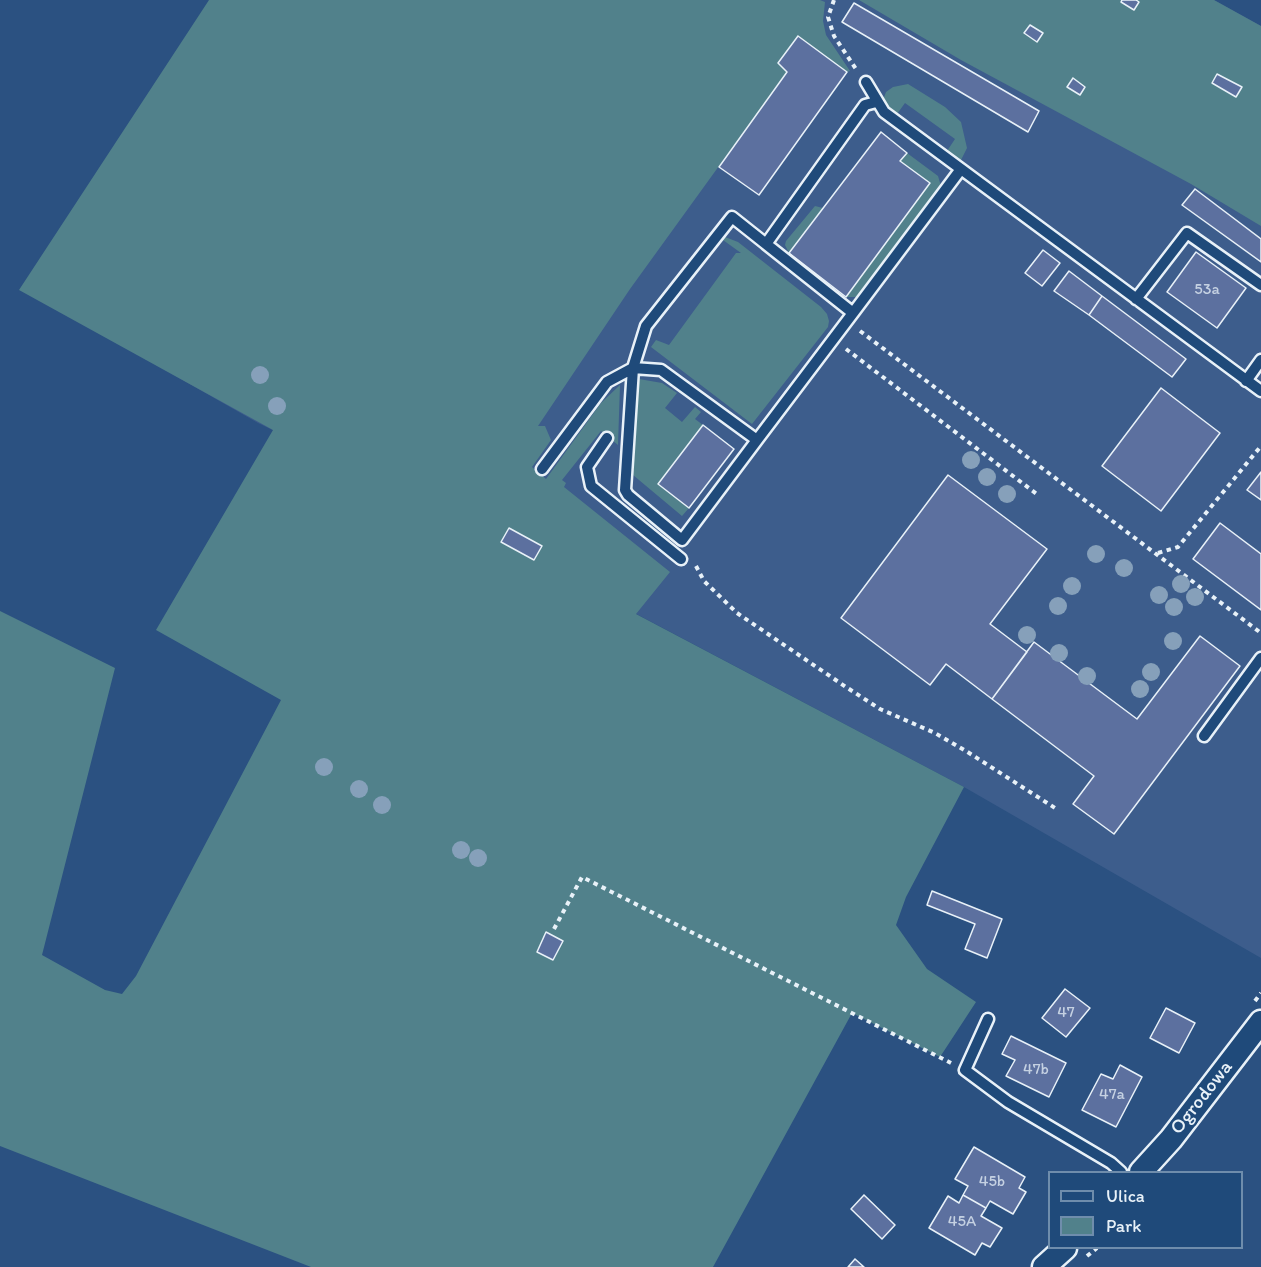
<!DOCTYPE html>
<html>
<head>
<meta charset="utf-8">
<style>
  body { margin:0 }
  #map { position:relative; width:1261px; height:1267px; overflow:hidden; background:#2b5181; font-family:Itim,sans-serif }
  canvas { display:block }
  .legend { position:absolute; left:1048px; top:1171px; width:195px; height:78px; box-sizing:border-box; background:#1f4a7a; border:2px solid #6f8dac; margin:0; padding:8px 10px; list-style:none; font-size:18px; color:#e8f1f8 }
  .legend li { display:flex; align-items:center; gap:12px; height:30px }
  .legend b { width:30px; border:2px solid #6f8dac }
</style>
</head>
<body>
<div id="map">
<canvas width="1261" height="1267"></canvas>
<ul class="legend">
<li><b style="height:8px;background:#1f4a7a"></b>Ulica</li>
<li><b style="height:16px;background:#51818b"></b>Park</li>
</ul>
</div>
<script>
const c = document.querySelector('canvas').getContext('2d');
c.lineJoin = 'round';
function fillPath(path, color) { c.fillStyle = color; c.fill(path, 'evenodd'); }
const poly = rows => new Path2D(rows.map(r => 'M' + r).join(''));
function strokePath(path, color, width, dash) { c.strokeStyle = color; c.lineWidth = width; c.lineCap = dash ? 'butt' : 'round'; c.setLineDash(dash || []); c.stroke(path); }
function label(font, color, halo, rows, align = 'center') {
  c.font = font + ' Itim,sans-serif'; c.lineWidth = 4.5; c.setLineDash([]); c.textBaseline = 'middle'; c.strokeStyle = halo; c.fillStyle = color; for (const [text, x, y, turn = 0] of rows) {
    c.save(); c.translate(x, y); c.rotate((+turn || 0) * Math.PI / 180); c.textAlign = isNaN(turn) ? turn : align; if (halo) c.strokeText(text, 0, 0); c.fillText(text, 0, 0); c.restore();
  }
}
const built = poly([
  [296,0,1214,0,1261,26,1261,958,964,787,449,515,258,423,130,350]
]);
const green = poly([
  [209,0,820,0,825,2,823,21,826,35,850,71,847,72,798,36,778,63,787,72,630,289,538,426,545,426,551,440,532,467,546,479,601,403,620,385,618,445,601,431,562,480,566,483,564,487,670,572,636,614,964,787,906,897,896,925,927,969,976,1002,940,1057,852,1013,713,1267,311,1267,0,1146,0,611,115,668,42,955,105,990,122,994,136,976,281,700,156,630,273,430,19,290],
  [859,0,1214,0,1261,26,1261,226,1191,184,961,60],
  [908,84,945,107,961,122,967,148,960,162,947,151,955,139,905,103,897,114,886,106,883,100,886,92,893,87],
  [907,153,938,176,941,186,857,297,846,297,929,184,900,161],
  [815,206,823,208,789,253,785,245,786,241],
  [725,237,738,242,821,307,827,314,829,321,828,327,752,424,651,347,656,340,669,345,736,253,741,253,723,240],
  [639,379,662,383,677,393,665,408,682,422,695,407,701,412,695,419,703,425,658,484,689,508,682,516,633,475]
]);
const building = poly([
  [1122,0,1136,0,1139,2,1134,10,1121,2,1122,0],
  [854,3,1039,111,1028,132,842,22,854,3],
  [1030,25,1043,33,1037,42,1024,33,1030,25],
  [798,36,847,72,759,195,719,167,787,72,778,63,798,36],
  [1217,74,1242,87,1236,97,1212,83,1217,74],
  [1073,78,1085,87,1080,95,1067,87,1073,78],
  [881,132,907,153,900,161,930,183,846,297,789,253,881,132],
  [1195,189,1261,239,1261,262,1182,205,1195,189],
  [1043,250,1060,263,1042,286,1025,273,1043,250],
  [1196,252,1246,288,1217,328,1167,292,1196,252],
  [1069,271,1102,296,1089,315,1054,291,1069,271],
  [1102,296,1186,359,1172,377,1089,315,1102,296],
  [1161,388,1220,433,1161,511,1102,466,1161,388],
  [703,425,734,449,689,508,658,484,703,425],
  [1261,472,1261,500,1247,490,1261,472],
  [948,475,1047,549,990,624,1027,652,992,699,946,664,930,685,841,618,948,475],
  [1220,523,1261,554,1261,610,1193,559,1220,523],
  [509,528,542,546,534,560,501,542,509,528],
  [1200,636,1240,666,1114,834,1073,804,1094,776,992,699,1034,642,1137,719,1200,636],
  [932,891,1002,919,987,958,965,949,975,924,927,905,932,891],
  [546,932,563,941,553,960,537,952,546,932],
  [1065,989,1090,1008,1066,1037,1042,1018,1065,989],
  [1166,1008,1195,1023,1179,1053,1150,1038,1166,1008],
  [1011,1036,1066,1063,1049,1097,1006,1076,1015,1060,1002,1054,1011,1036],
  [1120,1065,1142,1077,1116,1127,1082,1110,1101,1074,1113,1079,1120,1065],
  [974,1147,1025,1177,1019,1188,1026,1192,1013,1214,990,1201,986,1208,963,1195,968,1186,955,1179,974,1147],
  [864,1195,895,1225,882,1239,851,1209,864,1195],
  [963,1195,986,1208,981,1216,1002,1228,990,1247,982,1243,975,1255,929,1228,948,1196,959,1203,963,1195],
  [855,1259,864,1267,848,1267,855,1259]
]);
const path = poly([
  [834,0,828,17,834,36,856,69],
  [860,331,1261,633],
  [846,349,1038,495],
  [1158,553,1178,547,1261,446],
  [696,566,704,581,737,613,846,687,880,709,935,733,966,751,1055,808],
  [554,929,582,877,951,1063],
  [1255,1001,1261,993],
  [1087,1256,1097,1248]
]);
const service = poly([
  [866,82,884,112,1261,391],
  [876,102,865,105,766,244,853,313,961,169],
  [766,244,732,217,646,326,633,368,661,370,757,440,853,313],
  [1136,299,1187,233,1261,285],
  [1246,381,1261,360],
  [607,438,587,467,591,486,681,559],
  [542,469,607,382,633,368,625,490,628,495,682,540,757,440],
  [1204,736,1261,658],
  [988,1019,965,1070,1008,1102,1111,1163,1121,1172]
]);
const minor = poly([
  [1141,1172,1171,1139,1261,1022],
  [1044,1267,1065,1248]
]);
const trees = [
  [260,375],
  [277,406],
  [971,460],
  [987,477],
  [1007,494],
  [1096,554],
  [1124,568],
  [1181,584],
  [1072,586],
  [1159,595],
  [1195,597],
  [1058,606],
  [1174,607],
  [1027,635],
  [1173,641],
  [1059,653],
  [1151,672],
  [1087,676],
  [1140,689],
  [324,767],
  [359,789],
  [382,805],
  [461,850],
  [478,858]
];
const numberNames = [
  ["53a",1207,290],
  ["47",1066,1013],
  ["47b",1036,1070],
  ["47a",1112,1095],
  ["45b",992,1182],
  ["45A",962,1222]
];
const streetNames = [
  ["Ogrodowa",1202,1098,-52]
];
fillPath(built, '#3d5d8c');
fillPath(green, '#51818b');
fillPath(building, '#5c709f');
strokePath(building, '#e8f1f8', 1.5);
strokePath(service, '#e8f1f8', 15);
strokePath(minor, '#e8f1f8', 27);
strokePath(path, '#e8f1f8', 4, [4.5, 4.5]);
strokePath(service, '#1f4a7a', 10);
strokePath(minor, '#1f4a7a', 22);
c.fillStyle = '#86a0ba';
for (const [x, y] of trees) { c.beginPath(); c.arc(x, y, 9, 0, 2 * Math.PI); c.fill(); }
label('16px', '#c5d1e2', null, numberNames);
label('20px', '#e8f1f8', '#1f4a7a', streetNames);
</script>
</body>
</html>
